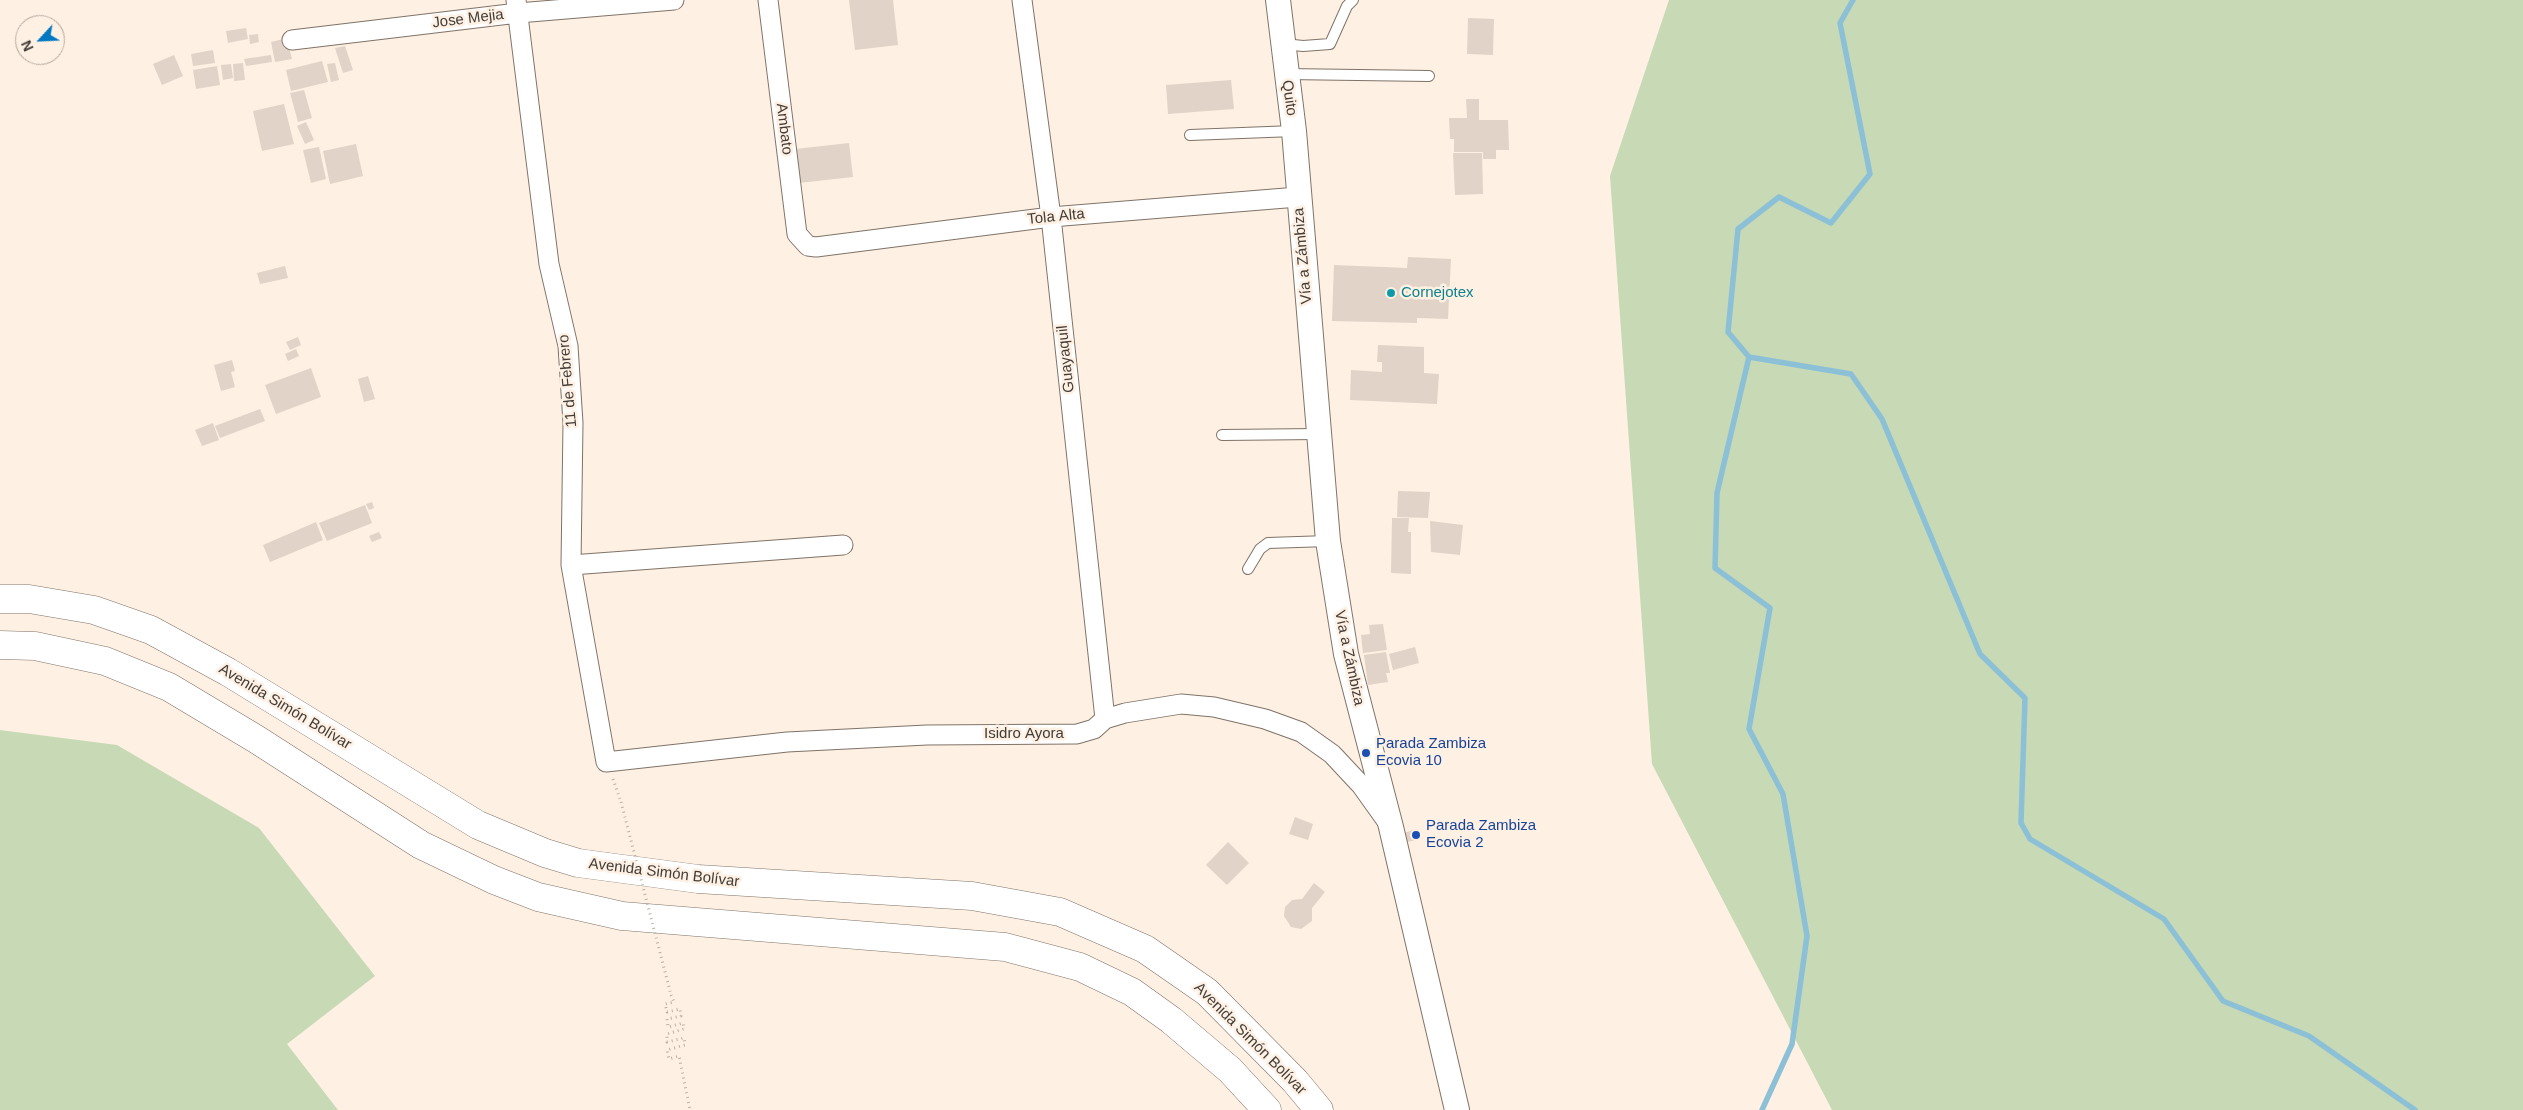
<!DOCTYPE html>
<html>
<head>
<meta charset="utf-8">
<style>
  body { margin:0 }
  #map { position:relative; width:2523px; height:1110px; overflow:hidden; background:#fef0e3; font-family:Arial,sans-serif }
  canvas { display:block }
  .north { position:absolute; left:15px; top:15px; width:50px; height:50px; box-sizing:border-box; background:#fef0e3; border:1px solid #b2a89e; border-radius:50%; rotate:245deg; font-size:14px; font-weight:700; line-height:20px; text-align:center; color:#413c37 }
  .north::after { content:''; display:block; margin:auto; width:18px; height:22px; background:#0078c1; clip-path:polygon(50% 0,100% 100%,50% 72%,0 100%) }
</style>
</head>
<body>
<div id="map">
<canvas width="2523" height="1110"></canvas>
<div class="north">N</div>
</div>
<script>
const c = document.querySelector('canvas').getContext('2d');
c.lineJoin = 'round';
function fillPath(path, color) { c.fillStyle = color; c.fill(path, 'evenodd'); }
const poly = rows => new Path2D(rows.map(r => 'M' + r).join(''));
function strokePath(path, color, width, dash) { c.strokeStyle = color; c.lineWidth = width; c.lineCap = dash ? 'butt' : 'round'; c.setLineDash(dash || []); c.stroke(path); }
function label(font, color, halo, rows, align = 'center') {
  c.font = font + ' Arial,sans-serif'; c.lineWidth = 5; c.setLineDash([]); c.textBaseline = 'middle'; c.strokeStyle = halo; c.fillStyle = color; for (const [text, x, y, turn = 0] of rows) {
    c.save(); c.translate(x, y); c.rotate((+turn || 0) * Math.PI / 180); c.textAlign = isNaN(turn) ? turn : align; if (halo) c.strokeText(text, 0, 0); c.fillText(text, 0, 0); c.restore();
  }
}
const green = poly([
  [1669,0,2523,0,2523,1110,1832,1110,1652,764,1610,176],
  [0,730,117,745,259,828,375,976,287,1044,338,1110,0,1110]
]);
const stream = poly([
  [1749,357,1851,374,1882,419,1980,654,2025,698,2021,823,2030,839,2164,919,2223,1001,2309,1036,2415,1110],
  [1762,1110,1792,1044,1807,936,1783,794,1749,729,1770,608,1715,568,1717,493,1749,357,1728,332,1738,229,1779,197,1831,223,1870,174,1840,23,1853,0]
]);
const building = poly([
  [849,0,893,0,898,45,855,50],
  [1468,18,1494,19,1493,55,1467,54],
  [246,28,248,39,228,43,226,31],
  [258,34,259,42,250,44,249,35],
  [287,38,292,59,275,62,271,42],
  [345,46,353,70,343,73,335,48],
  [213,50,215,63,193,66,191,54],
  [174,55,183,76,162,85,153,64],
  [271,55,272,62,246,66,244,59],
  [322,61,328,82,291,91,286,70],
  [243,63,245,80,234,81,233,64],
  [335,63,339,80,331,82,327,64],
  [231,64,233,78,223,80,221,65],
  [217,66,220,85,196,89,193,70],
  [1231,80,1234,109,1168,114,1166,85],
  [304,90,312,118,298,122,290,93],
  [1466,99,1479,99,1479,120,1508,120,1509,150,1496,150,1496,159,1483,159,1483,152,1454,152,1454,139,1450,139,1449,118,1467,118],
  [284,104,294,144,262,151,253,111],
  [306,122,314,140,305,144,297,126],
  [849,143,853,177,799,183,795,149],
  [356,144,363,176,330,184,323,151],
  [319,147,326,179,311,183,303,150],
  [1453,153,1482,153,1483,194,1455,195],
  [1408,257,1451,259,1448,319,1417,318,1417,323,1332,321,1334,265,1407,268],
  [285,266,288,278,260,284,257,273],
  [298,337,301,345,290,350,286,342],
  [1378,345,1424,347,1424,373,1439,374,1437,404,1350,400,1351,370,1382,372,1382,362,1377,362],
  [296,349,299,356,288,361,285,354],
  [232,360,235,371,231,372,235,387,221,391,214,365],
  [311,368,321,397,276,414,265,385],
  [368,376,375,399,364,402,358,379],
  [260,409,265,421,220,438,215,426],
  [213,423,219,440,202,446,195,430],
  [1398,491,1430,492,1428,518,1397,517],
  [372,502,374,508,369,510,366,504],
  [365,505,372,523,327,541,319,523],
  [1392,518,1409,518,1408,532,1411,532,1411,574,1391,573],
  [1430,521,1463,525,1460,555,1431,552],
  [316,522,323,540,270,562,263,545],
  [379,532,382,538,372,542,369,536],
  [1383,624,1387,650,1363,653,1361,635,1370,634,1369,625],
  [1415,647,1419,663,1393,670,1389,654],
  [1386,652,1390,673,1386,673,1388,682,1368,685,1364,655],
  [1295,817,1313,824,1308,840,1289,834],
  [1413,830,1416,840,1407,842,1404,833],
  [1228,842,1249,863,1227,885,1206,865],
  [1314,883,1325,892,1312,908,1312,921,1301,929,1291,927,1284,916,1285,907,1292,900,1302,899]
]);
const path = poly([
  [613,779,621,802],
  [671,995,674,1002,665,1004,667,1012,680,1009,681,1016,667,1019,668,1027,683,1023,684,1029,667,1034,667,1042,684,1038,685,1045,667,1050,669,1059,679,1056,690,1110]
]);
const service = poly([
  [1284,44,1303,46,1330,44,1347,6,1353,0],
  [1286,74,1429,76],
  [1190,135,1294,131],
  [1222,435,1318,434],
  [1248,569,1260,549,1268,543,1328,541]
]);
const minor = poly([
  [516,0,549,264,568,346,573,423,571,565,606,762,787,742,927,735,1077,734,1094,729,1105,719,1125,713,1181,704,1214,707,1265,719,1301,732,1332,754,1361,785,1386,820],
  [768,0,797,234,808,246,816,247,1051,217,1298,197],
  [1022,0,1051,217,1105,719],
  [292,40,518,13,674,0],
  [571,565,843,545]
]);
const tertiary = poly([
  [1278,0,1294,131,1328,541,1346,654,1391,827,1457,1110]
]);
const trunk = poly([
  [0,599,29,599,94,610,151,630,228,672,478,825,545,853,578,863,698,879,972,896,1060,912,1145,949,1207,992,1295,1081,1319,1110],
  [0,645,35,646,105,661,169,687,256,739,421,845,494,880,538,897,622,916,1005,947,1080,967,1132,992,1171,1020,1230,1070,1267,1110]
]);
const pathBridge = poly([
  [621,802,671,995]
]);
const markers = [
  [1391,293,5,"#0f9aa8"],
  [1366,753,5,"#1a4fb4"],
  [1416,835,5,"#1a4fb4"]
];
const streetNames = [
  ["Jose Mejia",468,19,-7],
  ["Quito",1289,98,82],
  ["Ambato",784,129,83],
  ["Tola Alta",1056,217,-6],
  ["Vía a Zámbiza",1303,256,-95],
  ["Guayaquil",1066,359,-96],
  ["11 de Febrero",568,381,-95],
  ["Vía a Zámbiza",1349,658,78],
  ["Avenida Simón Bolívar",285,707,31],
  ["Isidro Ayora",1024,734],
  ["Avenida Simón Bolívar",664,873,7],
  ["Avenida Simón Bolívar",1250,1039,45]
];
const cultureNames = [
  ["Cornejotex",1401,293]
];
const transitNames = [
  ["Parada Zambiza",1376,744],
  ["Ecovia 10",1376,761],
  ["Parada Zambiza",1426,826],
  ["Ecovia 2",1426,843]
];
fillPath(green, '#c8d9b5');
strokePath(stream, '#8cc0d7', 5.5);
fillPath(building, '#e1d3c7');
strokePath(service, '#7f7368', 12);
strokePath(minor, '#7f7368', 21);
strokePath(tertiary, '#7f7368', 26);
strokePath(trunk, '#7f7368', 29);
strokePath(path, '#bbb0a6', 3, [1, 4]);
strokePath(service, '#fff', 10);
strokePath(minor, '#fff', 19);
strokePath(tertiary, '#fff', 24);
strokePath(trunk, '#fff', 28);
strokePath(pathBridge, '#bbb0a6', 3, [1, 4]);
for (const [x, y, r, color] of markers) { const dot = new Path2D(); dot.arc(x, y, r, 0, 2 * Math.PI); c.fillStyle = color; c.fill(dot); strokePath(dot, '#fef0e3', 2); }
label('15px', '#413c37', '#fef0e3', streetNames);
label('15px', '#0d838f', '#fef0e3', cultureNames, 'left');
label('15px', '#164399', '#fef0e3', transitNames, 'left');
</script>
</body>
</html>
